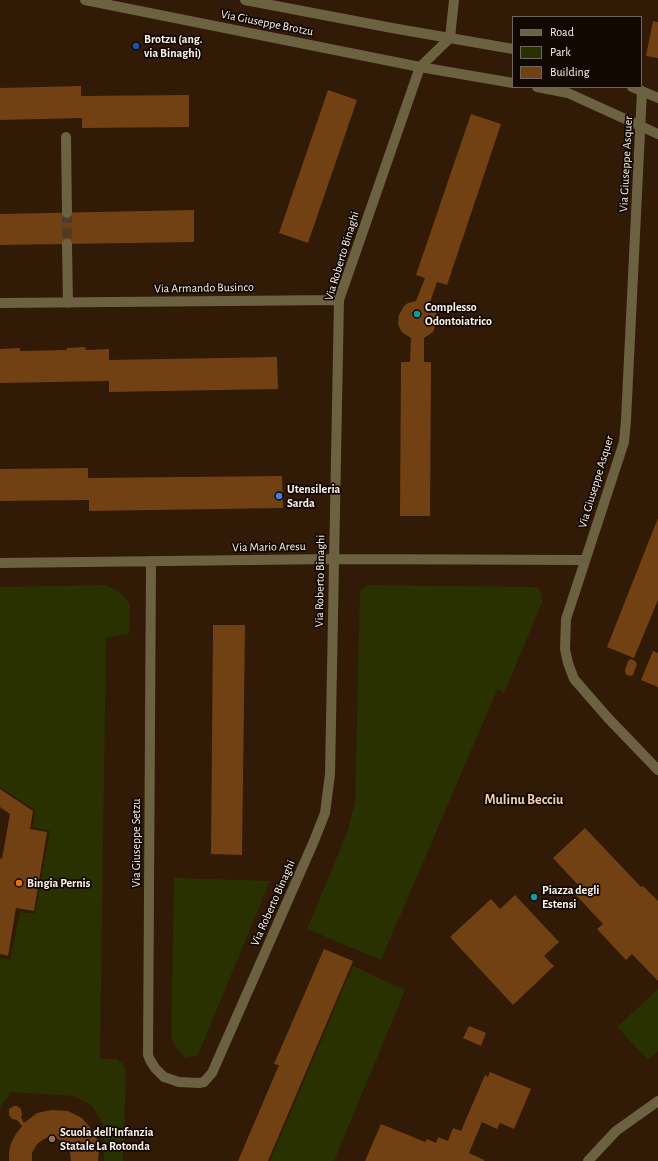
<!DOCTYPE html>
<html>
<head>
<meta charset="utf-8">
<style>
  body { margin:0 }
  #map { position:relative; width:658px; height:1161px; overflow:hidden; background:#311a06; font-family:"Alegreya Sans",sans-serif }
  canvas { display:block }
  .legend { position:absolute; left:512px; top:16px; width:130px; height:72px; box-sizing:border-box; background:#120802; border:1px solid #706660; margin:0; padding:5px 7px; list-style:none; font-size:12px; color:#fdf3ec }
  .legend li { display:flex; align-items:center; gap:8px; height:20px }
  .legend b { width:20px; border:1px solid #706660 }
</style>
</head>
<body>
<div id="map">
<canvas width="658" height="1161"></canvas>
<ul class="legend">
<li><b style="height:5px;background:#6c6140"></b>Road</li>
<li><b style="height:11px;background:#293100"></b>Park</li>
<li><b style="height:11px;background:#724113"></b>Building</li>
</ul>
</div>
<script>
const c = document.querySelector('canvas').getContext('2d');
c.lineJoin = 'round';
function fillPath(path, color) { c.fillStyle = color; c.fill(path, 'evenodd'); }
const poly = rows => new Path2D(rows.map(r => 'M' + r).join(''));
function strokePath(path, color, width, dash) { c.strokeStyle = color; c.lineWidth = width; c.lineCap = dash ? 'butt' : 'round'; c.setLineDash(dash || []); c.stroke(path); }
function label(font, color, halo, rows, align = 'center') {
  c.font = font + ' "Alegreya Sans",sans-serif'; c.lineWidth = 3.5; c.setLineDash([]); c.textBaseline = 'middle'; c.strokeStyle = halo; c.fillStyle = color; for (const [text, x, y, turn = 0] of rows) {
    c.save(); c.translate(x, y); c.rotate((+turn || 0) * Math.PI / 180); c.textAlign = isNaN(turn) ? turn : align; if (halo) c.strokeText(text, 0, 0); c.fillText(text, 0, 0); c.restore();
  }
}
const green = poly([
  [106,585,120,592,130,604,129,634,106,638,100,1059,117,1059,123,1064,126,1072,123,1161,104,1161,104,1126,92,1106,74,1096,11,1092,0,1107,0,957,10,960,20,912,35,914,50,831,33,827,35,810,0,787,0,587],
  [366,585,536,587,541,592,542,596,542,602,504,694,498,688,381,960,307,929,347,833,355,802,360,591],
  [174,878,270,881,198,1055,185,1058,176,1047,171,1038],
  [353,966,405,990,334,1161,270,1161],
  [658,989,658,1051,648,1060,617,1027]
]);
const building = poly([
  [653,21,658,22,658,58,646,56],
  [81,86,81,96,189,95,189,127,82,128,82,118,0,120,0,88],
  [328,90,357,100,308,243,279,233],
  [471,114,501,124,447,285,437,282,429,305,436,313,437,319,436,324,433,332,424,338,424,362,431,362,430,516,400,516,401,362,410,362,411,338,403,333,400,329,398,324,399,315,404,306,408,303,416,301,425,278,416,275],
  [194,210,194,242,0,245,0,214],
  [85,347,86,350,109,349,109,360,277,357,278,389,109,392,109,381,0,383,0,349,20,348,20,351,67,350,67,348],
  [88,468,88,478,282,476,283,508,89,511,89,500,0,501,0,469],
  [658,518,658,600,634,658,607,647],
  [213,625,245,625,242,855,211,854],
  [653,651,658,653,658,687,641,680],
  [631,659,635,661,637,664,633,675,631,676,626,675,625,670,628,661],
  [0,789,33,811,30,829,47,832,34,911,16,908,8,956,0,954,0,858,2,859,10,814,0,807],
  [585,828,641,887,643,886,658,901,658,981,632,954,626,960,597,929,603,924,574,893,580,887,553,858],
  [515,895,559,942,544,956,554,966,513,1005,450,937,491,899,500,909],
  [324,949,353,961,268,1161,238,1161,279,1065,274,1064],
  [469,1026,486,1033,481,1046,463,1038],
  [490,1072,531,1089,514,1129,500,1123,497,1129,482,1122,469,1153,484,1160,484,1161,365,1161,381,1124,425,1142,427,1139,436,1143,438,1137,448,1141,453,1128,461,1131,485,1075,488,1077],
  [14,1106,17,1106,21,1109,22,1115,21,1117,24,1123,37,1113,52,1110,68,1111,82,1118,92,1130,97,1139,99,1149,98,1161,71,1161,70,1152,66,1145,60,1140,52,1137,44,1139,37,1144,32,1153,32,1161,9,1161,9,1152,11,1143,16,1134,22,1126,17,1120,12,1119,9,1115,9,1109]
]);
const minorTunnel = poly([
  [67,213,67,244]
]);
const minor = poly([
  [642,91,626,420,624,442,570,607,566,619,565,649,568,663,574,679,608,718,658,770],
  [66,137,67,213],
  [67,244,68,303],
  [0,303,339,300],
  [151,561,148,1055,150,1060,155,1068,164,1077,179,1082,199,1083,204,1082,212,1073,314,841,325,813,330,774,339,300,420,67,450,38,454,0],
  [0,563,334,559,585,560],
  [588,1161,616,1131,658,1101]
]);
const tertiary = poly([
  [85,0,420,67,513,83],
  [245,0,392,28,513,49],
  [537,87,568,93,658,134],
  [632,87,658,98]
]);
const markers = [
  [136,46,4,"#1a4fb4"],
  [417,314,4,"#0f9aa8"],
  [279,496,4,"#3f7fe0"],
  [19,883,4,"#e8710a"],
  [534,897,4,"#0f9aa8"],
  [52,1139,4,"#8d6e63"]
];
const streetNames = [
  ["Via Giuseppe Brotzu",267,23,11],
  ["Via Giuseppe Asquer",626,164,-87],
  ["Via Roberto Binaghi",342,256,-73],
  ["Via Armando Businco",204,288,-1],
  ["Via Giuseppe Asquer",596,482,-73],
  ["Via Mario Aresu",269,547,-1],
  ["Via Roberto Binaghi",320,581,-89],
  ["Via Giuseppe Setzu",136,843,-90],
  ["Via Roberto Binaghi",273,903,-66]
];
const poiNames = [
  ["Brotzu (ang.",144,39],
  ["via Binaghi)",144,53],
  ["Complesso",425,307],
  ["Odontoiatrico",425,321],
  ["Utensileria",287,489],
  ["Sarda",287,503],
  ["Bingia Pernis",27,883],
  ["Piazza degli",542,890],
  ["Estensi",542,904],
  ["Scuola dell'Infanzia",60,1132],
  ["Statale La Rotonda",60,1146]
];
const quarterNames = [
  ["Mulinu Becciu",524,800]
];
fillPath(green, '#293100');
fillPath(building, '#724113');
strokePath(minorTunnel, '#503b28', 10, [10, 5]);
strokePath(minor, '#6c6140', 10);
strokePath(tertiary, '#6c6140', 10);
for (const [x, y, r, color] of markers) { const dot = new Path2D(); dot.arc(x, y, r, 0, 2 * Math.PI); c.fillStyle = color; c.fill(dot); strokePath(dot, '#120802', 1.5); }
label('12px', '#fdf3ec', '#120802', streetNames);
label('bold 12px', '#fdf3ec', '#120802', poiNames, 'left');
label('bold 14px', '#efcfb6', '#120802', quarterNames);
</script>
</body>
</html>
